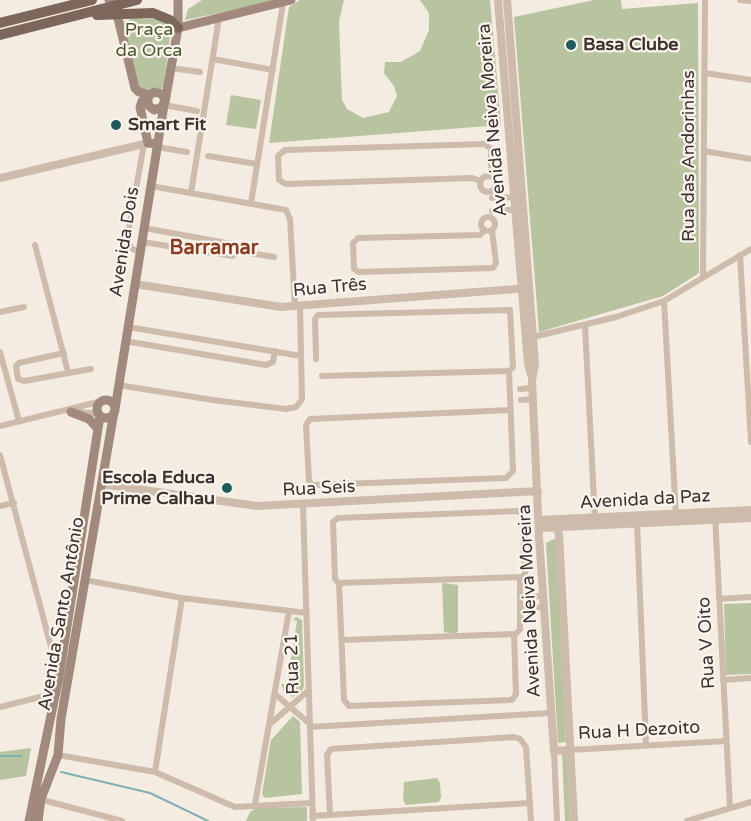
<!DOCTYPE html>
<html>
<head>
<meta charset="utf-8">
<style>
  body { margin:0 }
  canvas { display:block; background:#f4ebe1 }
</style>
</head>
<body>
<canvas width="751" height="821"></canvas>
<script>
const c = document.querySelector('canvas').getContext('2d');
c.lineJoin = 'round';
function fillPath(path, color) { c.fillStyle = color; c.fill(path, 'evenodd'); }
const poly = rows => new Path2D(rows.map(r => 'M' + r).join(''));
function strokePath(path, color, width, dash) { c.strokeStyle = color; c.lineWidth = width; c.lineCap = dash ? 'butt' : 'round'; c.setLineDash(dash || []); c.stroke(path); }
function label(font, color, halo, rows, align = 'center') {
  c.font = font + ' "Varela Round",sans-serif'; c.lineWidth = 4.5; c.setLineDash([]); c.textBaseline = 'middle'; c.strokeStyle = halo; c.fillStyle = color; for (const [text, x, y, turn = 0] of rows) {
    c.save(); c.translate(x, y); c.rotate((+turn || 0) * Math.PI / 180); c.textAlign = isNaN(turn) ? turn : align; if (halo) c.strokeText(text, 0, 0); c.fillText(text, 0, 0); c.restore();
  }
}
const green = poly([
  [202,0,283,0,185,20,188,9],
  [300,0,344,0,339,21,342,100,347,109,363,118,389,112,397,96,394,86,384,73,385,62,401,62,420,51,429,30,429,13,420,0,490,0,501,125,269,143,289,7],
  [594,0,621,0,622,9,698,3,699,273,663,296,539,332,514,17],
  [134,18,156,19,166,22,171,28,164,86,160,90,140,91,123,22],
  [231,95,261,100,256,129,226,125],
  [556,538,566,742,558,743,546,543],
  [444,583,458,585,458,631,456,634,444,632,442,584],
  [751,603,751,674,726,675,724,604],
  [296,617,302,620,304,686,301,693,292,697,284,692,281,684,287,684,297,621,293,620],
  [293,716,300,722,302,794,265,798,262,794,271,740],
  [31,748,26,776,0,780,0,752],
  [562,754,567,754,570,821,565,821],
  [437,778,440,783,441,797,439,802,406,805,403,800,404,782],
  [307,807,307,821,246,821,250,812,256,808]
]);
const stream = poly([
  [0,756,21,756],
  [61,772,150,793,208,821]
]);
const minor = poly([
  [740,0,751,1],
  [213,59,273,70],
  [171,68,200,72],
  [705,73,751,80],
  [164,105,197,111],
  [157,147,187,152],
  [704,151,751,159],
  [208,156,257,164],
  '480 184a8 8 0 1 1 16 0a8 8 0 1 1-16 0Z',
  [481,181,472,178,286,184,279,180,278,156,285,150,485,144,491,149,491,177],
  [151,186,286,210,290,219,295,307],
  [191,193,219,18],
  [492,198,518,197],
  [251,203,283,3],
  [492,211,523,209],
  '481 224a7 7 0 1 1 14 0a7 7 0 1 1-14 0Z',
  [485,230,480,235,358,238,353,243,354,269,359,272,493,268,496,263,492,230],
  [142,242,233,256,237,251,232,244,144,228],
  [35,245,68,372],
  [237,251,274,257],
  [140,253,131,248,127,239,144,144],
  [740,255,751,442],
  [703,277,705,0],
  [664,301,676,516],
  [0,312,24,307],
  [585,326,595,520],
  [128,327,301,356],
  [533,337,616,317,664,301,751,249],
  [125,341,266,365,273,362,275,351],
  [0,352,19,421],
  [64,353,19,363,16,366,18,379,24,381,91,369],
  [316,359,315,319,318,315,510,310,513,367,509,371,513,471,506,478,313,485,309,481,306,425,310,419,511,410],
  [322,376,509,371],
  [118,385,213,400,286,409,296,407,302,399,300,306],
  [520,389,533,388],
  [521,400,533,399],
  [79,412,99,414],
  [0,426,102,401],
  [0,455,58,673],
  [0,506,14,503],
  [303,506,313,821],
  [715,515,730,808],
  [637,521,646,745],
  [85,580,182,598,307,613],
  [339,583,522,577,525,574,522,516,519,511,338,518,333,522,335,579,339,583,344,700,349,706,512,700,516,694,514,634],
  [520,597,543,596],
  [719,599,751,597],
  [520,608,544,607],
  [342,640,516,634,520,629,520,578],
  [723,680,751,678],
  [275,694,310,724],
  [0,707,56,693],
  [270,724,309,690],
  [310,727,551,713],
  [570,750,726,741],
  [554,751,557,821],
  [58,755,155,772,235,807,312,803],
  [155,772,182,598],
  [39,799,122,821],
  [255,804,289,611],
  [330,815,327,755,331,749,514,737,520,739,526,747,531,821],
  [312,816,530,803],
  [687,821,751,802]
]);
const tertiary = poly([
  [498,0,528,364,532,378],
  [507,0,535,364,532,380,539,537,554,751,570,750],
  [0,178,148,143],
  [135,284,281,307,529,288],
  [101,484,257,506,538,491],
  [553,519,559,534,574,821],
  [540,520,751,510],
  [540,528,751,518]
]);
const secondary = poly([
  [109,0,115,6,135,88,139,92,150,95],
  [178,28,291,0],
  [148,96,148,105,154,110,162,107,165,100,162,94,154,92,142,101,140,107,148,143,158,144],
  [165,102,178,28,178,0],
  '97 409a9 9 0 1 1 18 0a9 9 0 1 1-18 0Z',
  [115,409,164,105],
  [71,412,89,419,98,429],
  [29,821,59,677,100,416],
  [38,821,41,799,58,755,61,719,114,412]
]);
const primary = poly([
  [97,15,153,13,170,20,178,28],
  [0,23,92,0],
  [0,35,137,0]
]);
const markers = [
  [571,45,6,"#1f5a5e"],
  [116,125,6,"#1f5a5e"],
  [227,488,6,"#1f5a5e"]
];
const parkNames = [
  ["Praça",149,30],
  ["da Orca",149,51]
];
const poiNames = [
  ["Basa Clube",583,45],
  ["Smart Fit",128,125],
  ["Escola Educa",215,478,"right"],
  ["Prime Calhau",215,499,"right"]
];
const streetNames = [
  ["Avenida Neiva Moreira",493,120,-95],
  ["Rua das Andorinhas",689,156,-90],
  ["Avenida Dois",125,242,-81],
  ["Rua Três",330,288,-5],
  ["Rua Seis",319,489,-3],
  ["Avenida da Paz",645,500,-3],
  ["Avenida Neiva Moreira",530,601,-93],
  ["Avenida Santo Antônio",62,614,-80],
  ["Rua V Oito",707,643,-93],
  ["Rua 21",293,664,-92],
  ["Rua H Dezoito",639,731,-3]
];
const neighbourhoodNames = [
  ["Barramar",214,249]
];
fillPath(green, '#b8c4a0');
strokePath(stream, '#7fb0b2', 2);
strokePath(minor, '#cdbbac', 6);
strokePath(tertiary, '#cdbbac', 8);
strokePath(secondary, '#a18a7d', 9);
strokePath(primary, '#7d675c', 10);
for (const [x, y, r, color] of markers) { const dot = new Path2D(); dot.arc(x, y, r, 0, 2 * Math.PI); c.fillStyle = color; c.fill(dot); strokePath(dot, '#fbf5ee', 2); }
label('18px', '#4a5a2e', '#fbf5ee', parkNames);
label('bold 18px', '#3b302b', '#fbf5ee', poiNames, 'left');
label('18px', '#3b302b', '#fbf5ee', streetNames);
label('bold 20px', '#8c3b22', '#fbf5ee', neighbourhoodNames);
</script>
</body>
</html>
